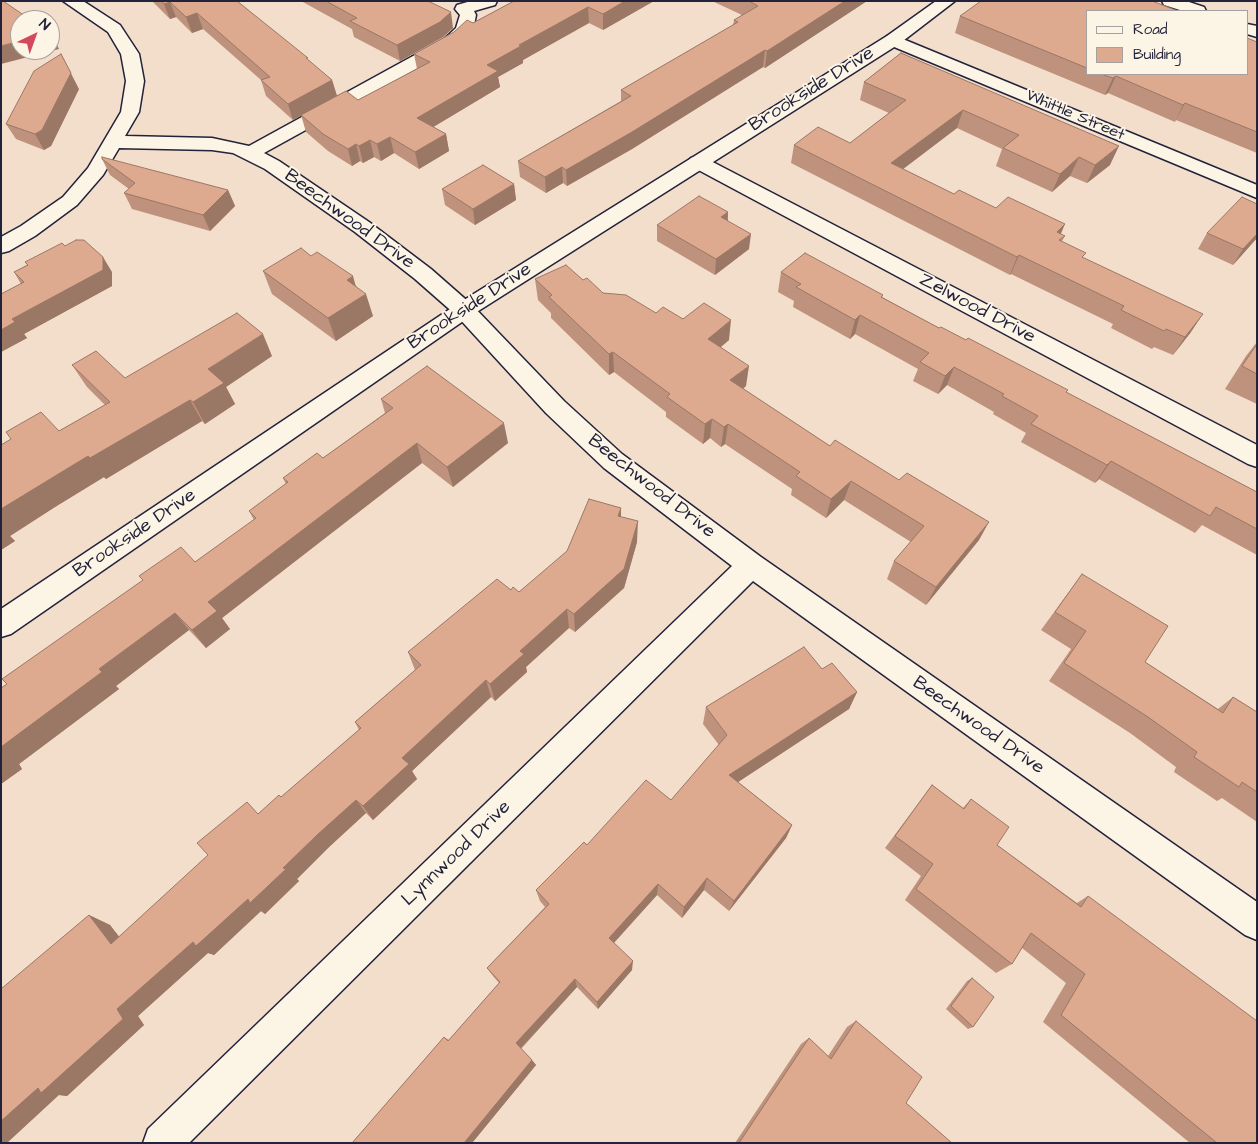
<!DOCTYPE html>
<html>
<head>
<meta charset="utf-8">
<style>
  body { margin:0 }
  #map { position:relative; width:1258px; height:1144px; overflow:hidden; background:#f3decc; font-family:"Architects Daughter",sans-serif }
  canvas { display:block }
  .frame { position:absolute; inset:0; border:2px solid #22223b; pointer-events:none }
  .legend { position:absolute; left:1086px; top:10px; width:162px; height:65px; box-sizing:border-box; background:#fcf5e5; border:1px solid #a5a1a1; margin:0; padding:6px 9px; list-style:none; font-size:15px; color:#22223b }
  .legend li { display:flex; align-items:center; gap:10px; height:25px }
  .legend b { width:25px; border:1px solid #a5a1a1 }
  .north { position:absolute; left:10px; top:10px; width:50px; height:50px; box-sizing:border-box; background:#fcf5e5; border:1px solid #a5a1a1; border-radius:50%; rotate:42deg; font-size:14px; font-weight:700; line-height:20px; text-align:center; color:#22223b }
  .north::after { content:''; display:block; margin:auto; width:18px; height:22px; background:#d1495b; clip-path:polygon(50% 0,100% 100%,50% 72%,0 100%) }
</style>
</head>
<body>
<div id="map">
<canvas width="1258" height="1144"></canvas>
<div class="frame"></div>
<ul class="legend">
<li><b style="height:6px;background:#fcf5e5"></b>Road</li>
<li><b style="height:14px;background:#ddaa90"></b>Building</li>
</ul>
<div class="north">N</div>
</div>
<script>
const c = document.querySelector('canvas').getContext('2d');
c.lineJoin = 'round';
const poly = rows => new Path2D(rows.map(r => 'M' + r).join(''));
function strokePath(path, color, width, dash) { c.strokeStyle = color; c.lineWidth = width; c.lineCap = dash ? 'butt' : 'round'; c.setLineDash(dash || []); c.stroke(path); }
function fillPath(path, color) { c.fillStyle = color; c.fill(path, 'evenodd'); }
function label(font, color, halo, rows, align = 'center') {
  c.font = font + ' "Architects Daughter",sans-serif'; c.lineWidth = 4; c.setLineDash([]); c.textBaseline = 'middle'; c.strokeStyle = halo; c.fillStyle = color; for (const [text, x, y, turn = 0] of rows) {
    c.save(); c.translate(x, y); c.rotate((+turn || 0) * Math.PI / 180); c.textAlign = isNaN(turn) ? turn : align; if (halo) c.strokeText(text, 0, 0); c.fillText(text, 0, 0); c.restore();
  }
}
const minor = poly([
  [63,1,83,1,120,25,139,54,144,81,139,112,125,136,212,138,249,146,444,39,456,28,460,15,455,9,457,5,471,1,497,1,495,5,474,11,476,15,473,30,456,47,264,153,279,161,369,222,431,269,472,305,564,401,622,454,761,557,1257,902,1257,940,1245,935,753,581,189,1143,143,1143,148,1129,732,566,604,468,546,413,456,315,415,279,355,232,265,169,233,153,212,150,119,148,103,175,77,205,35,236,9,251,1,253,1,237,21,226,63,197,88,168,121,112,126,81,121,54,108,32,63,1],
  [893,35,1257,185,1257,198,887,44,884,40,887,36,893,35],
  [698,156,705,158,1257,445,1257,467,1248,464,691,166,688,162,691,158,698,156]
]);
const tertiary = poly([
  [936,1,955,1,899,44,472,315,11,634,1,637,1,609,456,305,887,36,936,1],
  [1162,1,1186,1,1204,7,1206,11,1183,11,1164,5,1162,1],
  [1247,24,1257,26,1257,37,1247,34,1247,24]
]);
const wall = poly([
  [152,1,237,1,332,80,337,96,293,120,266,96,261,80,203,29,192,33,176,17,170,19],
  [301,1,428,1,453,28,443,37,400,61,354,37,352,29],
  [514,1,654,1,603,30,589,23,523,60,523,63,498,77,500,87,433,127,446,134,449,151,419,169,394,153,381,161,374,157,363,163,360,161,352,166,328,151,306,132,301,115,358,100,417,69,414,54],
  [712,1,867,1,765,68,763,67,632,149,567,186,563,183,546,193,520,177,518,161,621,101,621,90,733,25,734,20,742,15],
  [1087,11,1087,74,1247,74,1257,42,1257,153,1176,120,1175,122,1108,93,1105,95,955,33,960,16],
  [901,53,1110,165,1087,183,1070,176,1052,192,996,166,1002,149,957,128,903,169,954,194,996,208,1065,236,1062,241,1084,258,1191,332,1173,355,1154,347,1152,349,1111,328,1113,324,1011,274,1010,275,791,163,794,145,850,143,889,113,860,100,864,82],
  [79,89,51,146,44,150,16,139,6,124],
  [102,159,228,190,235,206,210,231,132,209,124,193,129,189,110,175],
  [514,184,516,200,475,225,445,205,442,189],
  [1257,204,1257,238,1233,265,1198,249,1207,233],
  [728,212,728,221,749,249,715,275,657,241,657,225],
  [65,246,112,272,112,286,24,334,27,338,1,352,21,284,14,272,27,265,25,262],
  [311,256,356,286,373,316,336,341,272,294,263,271],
  [781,272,883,295,882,297,939,328,966,340,1257,492,1257,555,1202,525,1195,533,1099,479,1095,483,1021,442,1026,433,993,414,994,412,947,385,938,394,913,381,918,369,855,334,850,339,793,307,794,301,778,292],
  [535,279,583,280,603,293,656,313,683,319,729,340,721,347,746,386,743,389,830,446,979,540,926,605,887,579,894,561,911,542,844,500,826,518,791,495,792,489,725,444,721,447,710,438,703,444,666,417,666,412,614,372,609,375,551,318,551,313,538,300],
  [1257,342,1257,404,1225,389,1246,356],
  [272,356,226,387,235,404,205,424,202,421,106,479,104,477,55,507,10,536,15,541,1,550,1,445,59,431,105,405,87,387,72,365,125,378],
  [381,399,508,443,453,487,422,463,222,618,230,629,206,648,189,630,116,686,119,689,19,764,22,769,1,784,1,688,195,562,254,520,249,511,286,484,283,478,323,458,385,413],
  [621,508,621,517,637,542,624,588,575,632,569,628,526,667,527,672,495,701,491,697,412,771,417,779,373,820,366,813,328,848,297,879,299,881,265,914,261,911,214,955,208,953,138,1016,144,1025,67,1096,59,1095,89,915,110,925,119,937,259,813,281,797,359,730,355,722,415,670,408,652,511,590,519,592],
  [1082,574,1145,662,1218,709,1233,697,1257,712,1257,822,1222,798,1217,801,1174,772,1176,767,1130,733,1049,681,1071,649,1041,630],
  [822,669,857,692,849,709,738,782,792,825,786,838,729,911,704,890,682,918,657,895,614,943,632,970,598,1009,577,987,521,1049,536,1065,472,1143,352,1143,444,1037,449,1040,499,983,493,976,487,968,545,907,540,901,536,890,587,845,671,800,719,745,703,724,706,707],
  [932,785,963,808,971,799,997,845,1077,903,1088,896,1257,1143,1190,1143,1043,1022,1066,983,1022,948,1012,964,996,973,905,900,921,876,885,848],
  [972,978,973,1027,968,1029,946,1009,967,981],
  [856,1021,906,1103,952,1143,735,1143,801,1044,809,1038,828,1056,847,1027]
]);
const shadedWall = poly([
  [625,1,654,1,603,30,603,14],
  [845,1,867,1,765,68,767,51],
  [170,2,176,17,170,19,164,4],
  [588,7,589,23,523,60,523,63,498,77,500,87,420,135,417,118,487,65,519,45],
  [451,12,453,28,443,37,400,61,397,45],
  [197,13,203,29,192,33,186,17],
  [51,33,59,49,1,64,1,46,20,41,20,50,50,50,50,34],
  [765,50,763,67,632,149,567,186,566,170],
  [61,54,79,89,51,146,44,150,35,134],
  [1116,76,1108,93,1105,95,1113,78],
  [332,80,337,96,293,120,288,104],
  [1185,103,1176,120,1175,122,1183,105],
  [963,110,957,128,886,182,891,163],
  [446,134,449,151,419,169,415,152],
  [390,137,394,153,381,161,377,144],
  [370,140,374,157,363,163,359,146],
  [356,144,360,161,352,166,348,149],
  [1119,146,1110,165,1087,183,1095,165],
  [1079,157,1070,176,1052,192,1060,174],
  [562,167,563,183,546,193,545,177],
  [514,184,516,200,475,225,473,209],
  [228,190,235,206,210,231,203,215],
  [728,212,727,228,721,217],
  [1065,224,1057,243,1057,232],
  [751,234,749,249,715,275,716,259],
  [1257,234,1257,238,1233,265,1243,249],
  [1019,255,1011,274,1010,275,1017,257],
  [103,257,112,272,112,286,24,334,27,338,1,352,1,330,12,319],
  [353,276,359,298,366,294,373,316,336,341,328,318,347,280],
  [1203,314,1191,332,1173,355,1185,337],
  [860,315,855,334,850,339,855,320],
  [731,320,729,340,706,359,708,339],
  [263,334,272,356,226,387,235,404,205,424,193,402,208,369],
  [613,352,614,372,609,375,609,354],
  [749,366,746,386,727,400,730,380],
  [954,367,947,385,938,394,945,376],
  [190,400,202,421,106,479,104,477,55,507,10,536,15,541,1,550,1,509,88,456],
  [712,419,710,438,703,444,705,424],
  [504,423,508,443,453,487,447,467],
  [728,424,725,444,721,447,724,427],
  [417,443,422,463,222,618,230,629,206,648,192,630,208,602],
  [1111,461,1099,479,1095,483,1107,465],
  [851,481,844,500,826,518,831,499],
  [621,508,621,528,618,516],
  [638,521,637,542,624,588,575,632,574,614],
  [989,522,979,540,926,605,936,587],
  [567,609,569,628,526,667,527,672,495,701,490,684,520,651],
  [175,613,189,630,116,686,119,689,19,764,22,769,1,784,1,747,99,669],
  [486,680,491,697,412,771,417,779,373,820,363,806,402,758],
  [857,692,849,709,726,790,729,775],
  [356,800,366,813,328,848,297,879,299,881,265,914,261,911,214,955,208,953,138,1016,144,1025,67,1096,59,1095,7,1143,1,1143,1,1121,117,1009,193,942,283,868,317,835],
  [792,825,786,838,729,911,734,901],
  [707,878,704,890,682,918,684,907],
  [658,884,657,895,610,947,609,938],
  [89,915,110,925,132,953,111,944],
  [633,961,632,970,598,1009,597,1002],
  [575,979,577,987,520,1049,516,1043],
  [532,1060,536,1065,472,1143,464,1143]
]);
const building = poly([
  [1,1,3,1,31,20,20,20,20,41,1,46,1,1],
  [162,1,237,1,308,58,306,58,332,80,288,104,261,80,270,77,197,13,186,17,170,2,164,4,162,1],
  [326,1,428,1,451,12,440,22,397,45,350,21,357,18,326,1],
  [514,1,625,1,603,14,588,7,519,45,521,46,487,65,498,71,417,118,446,134,415,152,390,137,377,144,370,140,359,146,356,144,348,149,323,134,301,115,346,91,358,100,430,62,414,54,454,32,467,20,473,23,514,1],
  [749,1,845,1,767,51,765,50,632,132,566,170,562,167,545,177,518,161,631,96,621,90,738,22,734,20,758,6,749,1],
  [981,1,1152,1,1178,11,1087,11,1087,68,960,16,981,1],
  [1247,38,1257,42,1257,132,1185,103,1183,105,1116,76,1113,78,1101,74,1247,74,1247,38],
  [901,53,1119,146,1095,165,1079,157,1060,174,1003,148,1019,135,963,110,891,163,954,194,959,190,996,208,1008,197,1065,224,1057,232,1065,236,1059,240,1086,253,1082,257,1203,314,1185,337,1166,329,1164,331,1121,310,1124,306,1019,255,1017,257,794,145,818,127,850,143,906,100,864,82,901,53],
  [61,54,71,73,42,130,35,134,6,124,34,71,61,54],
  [102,157,228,190,203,215,124,193,135,183,102,159,102,157],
  [483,165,514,184,473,209,442,189,483,165],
  [699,196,728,212,721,217,751,234,716,259,657,225,699,196],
  [1242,197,1257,204,1257,234,1243,249,1207,233,1242,197],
  [76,240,84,240,103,257,103,270,12,319,15,322,1,330,1,294,24,282,14,272,28,265,25,262,62,243,65,246,76,240],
  [301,248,311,256,317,252,353,276,347,280,366,294,328,318,263,271,301,248],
  [805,253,883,295,881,297,939,328,941,327,966,340,968,338,1068,390,1066,392,1257,492,1257,529,1216,507,1210,516,1111,461,1107,465,1031,424,1038,416,1002,396,1004,394,954,367,945,376,920,362,929,353,860,315,855,320,796,287,801,284,781,272,805,253],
  [566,265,583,280,587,278,603,293,626,295,656,313,663,307,683,319,704,303,731,320,708,339,749,366,730,380,830,446,835,440,899,480,907,473,989,522,936,587,894,561,924,526,851,481,831,499,796,476,800,472,728,424,724,427,712,419,705,424,667,397,670,394,613,352,609,354,549,297,552,295,535,279,566,265],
  [237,313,263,334,208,369,224,383,193,402,190,400,90,458,88,456,1,509,1,445,11,439,6,432,41,412,59,431,110,402,72,365,96,351,125,378,237,313],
  [1257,344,1257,374,1242,366,1257,344],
  [427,366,504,423,447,467,417,443,208,602,217,611,192,630,175,613,99,669,102,672,1,747,1,688,7,684,2,679,143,580,139,576,181,547,195,562,256,518,249,511,288,482,283,478,317,453,323,458,393,408,381,399,427,366],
  [589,499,621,508,618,516,638,521,624,569,574,614,567,609,520,651,524,654,490,684,486,680,402,758,409,764,363,806,356,800,317,835,283,868,286,869,250,903,248,899,196,946,193,942,117,1009,123,1019,41,1093,38,1088,1,1121,1,989,89,915,111,944,208,855,197,843,247,802,258,814,279,795,281,797,361,728,355,722,421,665,408,652,497,579,511,590,513,587,519,592,567,551,589,499],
  [1082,574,1168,626,1145,662,1223,713,1233,697,1257,712,1257,792,1242,782,1239,787,1194,757,1197,752,1148,717,1064,663,1086,631,1055,612,1082,574],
  [804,647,822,669,832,663,857,692,729,775,792,825,734,901,707,878,684,907,658,884,609,938,633,961,597,1002,575,979,516,1043,532,1060,464,1143,352,1143,444,1037,448,1041,500,982,487,968,549,904,536,890,584,842,587,845,646,780,671,800,727,735,706,707,804,647],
  [932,785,964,809,971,799,1009,827,997,845,1081,907,1088,896,1257,1021,1257,1143,1217,1143,1061,1015,1085,974,1031,933,1012,964,916,889,933,864,895,836,932,785],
  [972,978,994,997,973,1027,951,1006,972,978],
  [856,1021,922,1077,906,1103,952,1143,739,1143,809,1038,831,1059,856,1021]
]);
const farStreetnames = [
  ["Whittle Street",1075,116,23]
];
const streetNames = [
  ["Brookside Drive",812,90,-32],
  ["Beechwood Drive",349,220,36],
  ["Brookside Drive",470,307,-33],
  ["Zelwood Drive",977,309,28],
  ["Beechwood Drive",651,487,38],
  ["Brookside Drive",135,534,-34],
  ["Beechwood Drive",978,726,35],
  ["Lynnwood Drive",457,854,-44]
];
strokePath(minor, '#22223b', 3);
strokePath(tertiary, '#22223b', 3);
fillPath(minor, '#fcf5e5');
fillPath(tertiary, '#fcf5e5');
fillPath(wall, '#be927c');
fillPath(shadedWall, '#9b7765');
fillPath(building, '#ddaa90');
strokePath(building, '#9b7765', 1);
label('16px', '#22223b', '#fcf5e5', farStreetnames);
label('19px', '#22223b', '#fcf5e5', streetNames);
</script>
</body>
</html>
